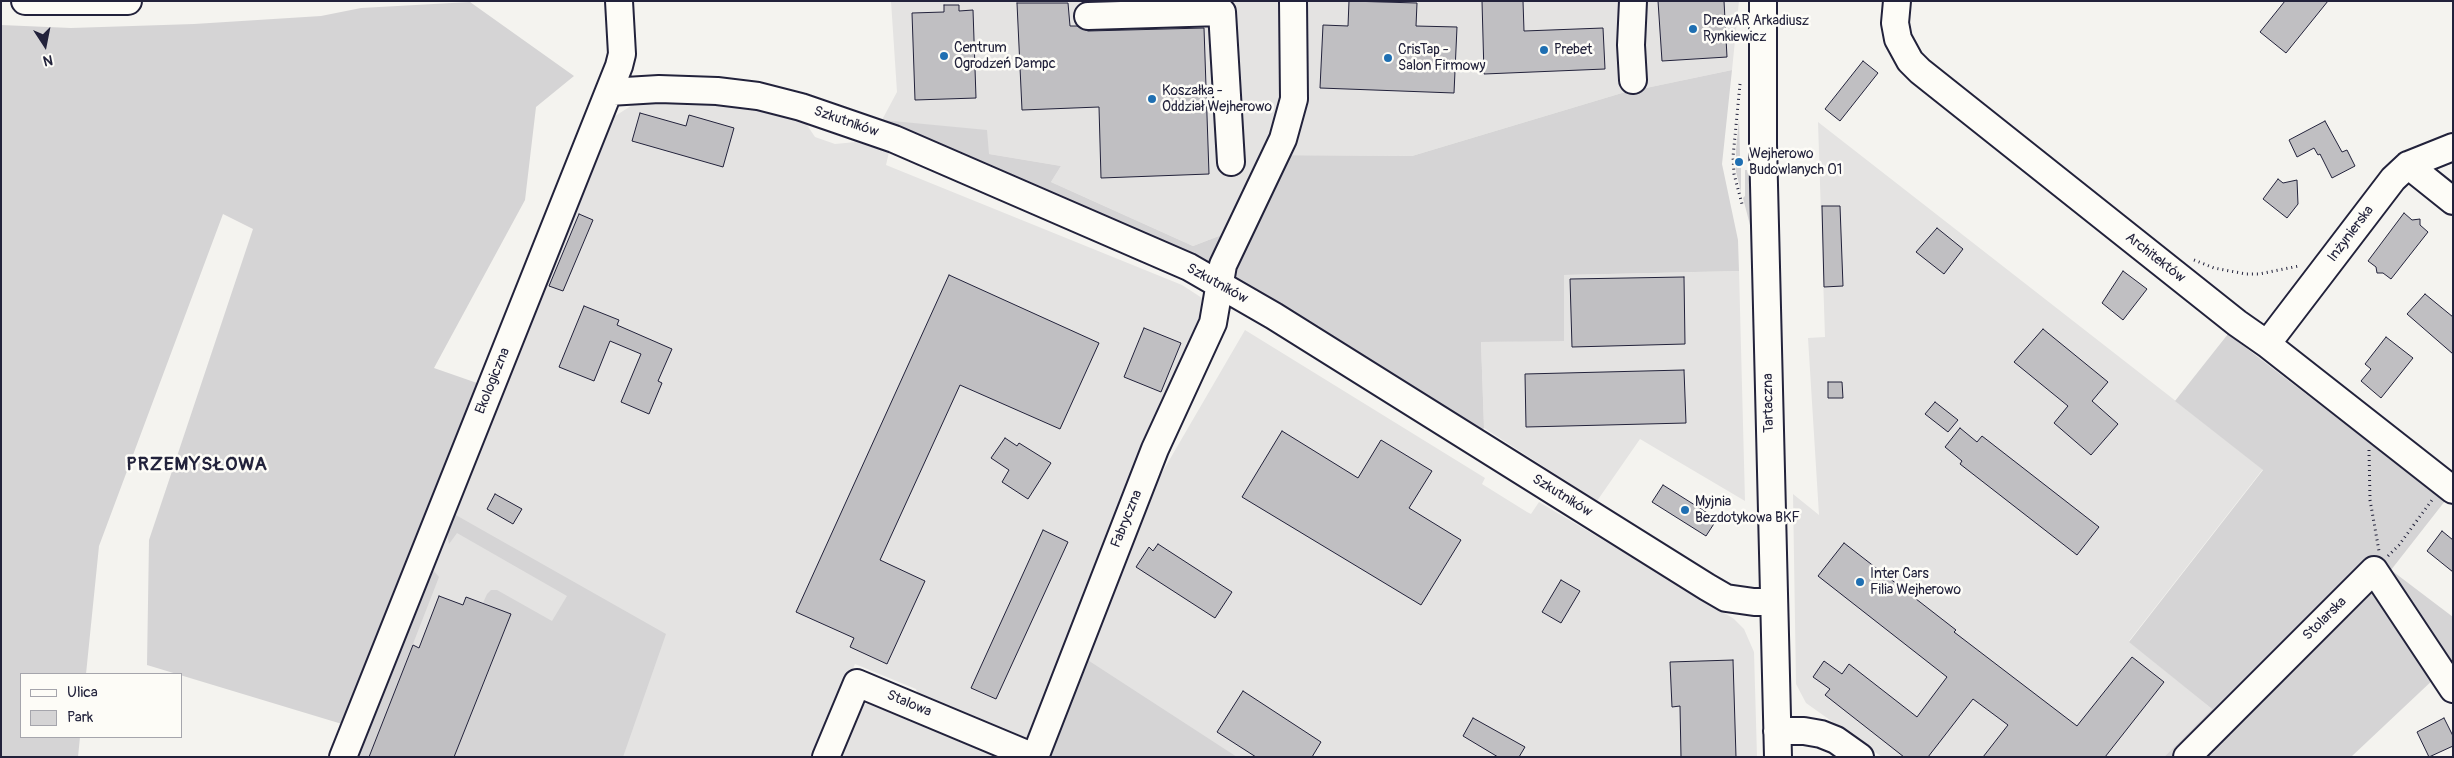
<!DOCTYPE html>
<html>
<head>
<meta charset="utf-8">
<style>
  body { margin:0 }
  #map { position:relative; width:2454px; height:758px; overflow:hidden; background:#f4f3ef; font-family:Pangolin,sans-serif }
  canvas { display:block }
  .frame { position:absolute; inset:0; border:2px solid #22223b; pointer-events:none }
  .legend { position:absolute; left:20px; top:673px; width:162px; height:65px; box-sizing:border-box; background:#fdfcf7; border:1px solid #a5a5ac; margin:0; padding:6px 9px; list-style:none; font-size:15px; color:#22223b }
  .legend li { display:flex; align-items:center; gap:10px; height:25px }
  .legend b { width:25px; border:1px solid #a5a5ac }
  .north { position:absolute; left:20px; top:20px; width:50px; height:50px; -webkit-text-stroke:4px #fdfcf7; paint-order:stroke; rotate:169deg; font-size:14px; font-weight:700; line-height:20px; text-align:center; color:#22223b }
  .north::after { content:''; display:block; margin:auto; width:18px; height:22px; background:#22223b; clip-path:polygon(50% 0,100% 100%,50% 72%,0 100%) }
</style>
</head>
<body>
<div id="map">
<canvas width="2454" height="758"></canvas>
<div class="frame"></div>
<ul class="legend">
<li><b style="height:6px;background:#fdfcf7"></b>Ulica</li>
<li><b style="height:14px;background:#d5d4d5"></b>Park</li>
</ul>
<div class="north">N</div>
</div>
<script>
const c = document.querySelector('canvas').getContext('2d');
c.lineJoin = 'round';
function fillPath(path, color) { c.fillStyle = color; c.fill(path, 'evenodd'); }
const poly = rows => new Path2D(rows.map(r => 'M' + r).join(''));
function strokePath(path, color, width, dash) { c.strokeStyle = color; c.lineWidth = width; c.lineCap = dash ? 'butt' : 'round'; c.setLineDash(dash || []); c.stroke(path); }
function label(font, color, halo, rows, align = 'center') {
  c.font = font + ' Pangolin,sans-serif'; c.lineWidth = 5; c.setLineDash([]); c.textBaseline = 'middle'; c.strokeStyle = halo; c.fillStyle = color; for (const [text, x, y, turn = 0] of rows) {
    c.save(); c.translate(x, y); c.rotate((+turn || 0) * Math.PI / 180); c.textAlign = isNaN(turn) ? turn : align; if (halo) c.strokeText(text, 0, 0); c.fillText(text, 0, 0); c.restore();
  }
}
const built = poly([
  [891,1,1739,1,1732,70,1622,93,1412,156,1263,155,1227,233,1193,246,1051,182,1061,166,989,154,882,120,897,92],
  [645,97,742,102,801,116,815,137,835,144,856,142,889,152,886,165,1182,285,1202,298,1204,307,1038,730,1019,742,921,702,916,689,855,664,815,757,357,757,612,118],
  [1818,122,2263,469,2129,641,2212,709,2164,757,1882,757,1806,703,1796,684,1793,494,1819,515,1808,338,1825,337],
  [1739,271,1745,501,1640,439,1597,501,1484,428,1481,342,1563,340,1564,275],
  [1245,330,1485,478,1482,484,1527,512,1531,514,1539,502,1613,546,1622,548,1734,619,1744,629,1754,652,1757,757,1045,757,1123,558,1156,483],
  [876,700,1013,757,837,757,858,707]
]);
const green = poly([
  [470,2,574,76,536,107,525,200,434,368,477,383,342,724,147,665,149,540,253,229,223,214,99,546,86,674,21,674,21,737,80,737,78,757,1,757,1,25,71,28,194,24,321,16,361,8],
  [1732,70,1722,164,1738,240,1739,271,1564,275,1564,341,1481,342,1484,428,1477,435,1214,268,882,120,987,130,989,154,1061,166,1051,182,1193,246,1227,233,1263,155,1412,156,1622,93],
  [1739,119,1740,156,1736,157,1737,168,1741,168,1741,192,1736,172,1736,150],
  [1745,170,1747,170,1753,196,1751,229,1743,198,1745,196],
  [2228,334,2445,501,2391,570,2453,617,2453,661,2351,757,2164,757,2212,709,2129,642,2263,470,2175,401],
  [454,514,666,634,623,757,454,757,511,615,483,603,487,594,491,590,497,590,552,621,567,596,457,533,449,544,447,533],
  [432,569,439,577,369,757,353,757],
  [1083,657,1237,757,1045,757]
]);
const building = poly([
  [1349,1,1417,3,1416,26,1457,27,1454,93,1320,88,1323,25,1348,26,1349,1],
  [1482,1,1523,1,1524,31,1603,28,1605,69,1484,74,1482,1],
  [1658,1,1724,1,1727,57,1662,61,1658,1],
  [2285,1,2328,1,2286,53,2260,32,2285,1],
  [1017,3,1068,3,1070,26,1077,26,1088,31,1204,28,1209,174,1101,178,1099,107,1022,110,1017,3],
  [944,5,959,5,959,11,973,10,976,98,915,100,912,13,944,12,944,5],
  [1863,61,1878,73,1840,121,1825,109,1863,61],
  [640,113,686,126,689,115,734,128,723,167,632,141,640,113],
  [2325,121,2342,152,2347,150,2355,166,2332,178,2320,154,2318,155,2314,148,2297,157,2289,140,2325,121],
  [2278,179,2283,183,2297,180,2298,204,2287,218,2263,199,2278,179],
  [1822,206,1840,206,1843,286,1824,287,1822,206],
  [2404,213,2412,220,2420,219,2420,225,2428,232,2391,279,2383,273,2377,273,2376,267,2368,261,2404,213],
  [579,214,593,220,563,291,549,286,579,214],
  [1937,228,1963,249,1944,274,1916,252,1937,228],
  [2123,271,2147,289,2123,320,2102,303,2123,271],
  [949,275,1099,343,1060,429,960,385,880,560,925,581,887,664,850,647,854,638,796,612,949,275],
  [1684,277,1685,344,1572,347,1570,279,1684,277],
  [2425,294,2453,317,2453,354,2407,314,2425,294],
  [584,306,619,320,617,325,672,349,658,381,662,383,649,414,621,402,641,354,610,341,594,381,559,367,584,306],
  [1144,328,1181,343,1161,392,1124,377,1144,328],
  [2043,329,2108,382,2092,401,2118,424,2091,455,2054,423,2068,406,2014,362,2043,329],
  [2386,337,2413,358,2381,398,2361,381,2371,369,2365,364,2386,337],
  [1684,370,1686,423,1526,427,1525,374,1684,370],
  [1828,382,1842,382,1843,398,1828,398,1828,382],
  [1935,402,1958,420,1948,432,1925,414,1935,402],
  [1960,428,1977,442,1982,436,2099,527,2077,555,1960,464,1962,461,1945,447,1960,428],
  [1282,431,1358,478,1381,440,1432,471,1409,508,1461,540,1421,605,1242,497,1282,431],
  [1005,438,1017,446,1019,443,1051,463,1028,499,1002,482,1009,470,991,458,1005,438],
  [1663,485,1717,519,1706,536,1652,502,1663,485],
  [495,494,522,509,513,524,487,509,495,494],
  [1043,530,1068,542,996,699,971,688,1043,530],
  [2442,531,2453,540,2453,572,2427,551,2442,531],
  [1844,543,1956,630,1954,632,2077,726,2132,657,2164,682,2105,757,1983,757,2008,725,1973,699,1928,757,1904,757,1825,695,1830,689,1813,677,1824,661,1842,674,1849,664,1917,717,1947,677,1818,576,1844,543],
  [1158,544,1232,592,1215,618,1136,567,1149,547,1153,551,1158,544],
  [1561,580,1580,591,1561,623,1542,612,1561,580],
  [439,596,463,605,466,597,511,614,454,757,369,757,413,645,419,648,439,596],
  [1733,660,1736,757,1681,757,1680,706,1672,707,1670,662,1733,660],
  [1243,691,1321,742,1312,757,1256,757,1217,732,1243,691],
  [1473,718,1525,747,1519,757,1498,757,1463,736,1473,718],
  [2444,718,2453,736,2453,746,2429,757,2417,732,2444,718]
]);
const path = poly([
  [1740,84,1733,157,1734,174,1742,204],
  [2194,260,2214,268,2246,274,2259,274,2299,266],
  [2369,450,2370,500,2379,551],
  [2388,556,2399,545,2432,500]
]);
const minor = poly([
  [25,1,128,1],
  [1763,1,1763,144,1778,757],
  [1897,1,1895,23,1898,39,1910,61,1920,71,2237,323,2267,344,2453,490],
  [1088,16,1222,12,1231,162],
  [1633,80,1631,45,1633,1],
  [609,92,659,89,717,91,758,96,801,107,894,139,1189,267,1274,316,1707,587,1726,598,1754,602,1774,602],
  [2408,165,2453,201],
  [2267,344,2393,179,2408,165,2453,147],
  [1777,731,1804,731,1821,734,1836,740,1860,757],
  [343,757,619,66,622,54,619,1],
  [826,757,857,683,1034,757],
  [1035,757,1155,449,1213,323,1223,265,1283,139,1294,99,1293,1],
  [2187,757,2374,570,2453,689]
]);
const markers = [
  [1693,29,5,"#1f6fb2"],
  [1544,50,5,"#1f6fb2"],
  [944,56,5,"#1f6fb2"],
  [1388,58,5,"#1f6fb2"],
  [1152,99,5,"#1f6fb2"],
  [1739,162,5,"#1f6fb2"],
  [1685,510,5,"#1f6fb2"],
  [1860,582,5,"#1f6fb2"]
];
const poiNames = [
  ["DrewAR Arkadiusz",1703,21],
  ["Rynkiewicz",1703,37],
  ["Centrum",954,48],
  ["Ogrodzeń Dampc",954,64],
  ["CrisTap -",1398,50],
  ["Salon Firmowy",1398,66],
  ["Prebet",1554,50],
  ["Koszałka -",1162,91],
  ["Oddział Wejherowo",1162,107],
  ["Wejherowo",1749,154],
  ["Budowlanych 01",1749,170],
  ["Myjnia",1695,502],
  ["Bezdotykowa BKF",1695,518],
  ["Inter Cars",1870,574],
  ["Filia Wejherowo",1870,590]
];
const streetNames = [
  ["Szkutników",846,122,19],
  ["Inżynierska",2351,234,-53],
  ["Architektów",2155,258,38],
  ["Szkutników",1217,284,29],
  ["Ekologiczna",493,381,-68],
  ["Tartaczna",1769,403,-91],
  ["Szkutników",1562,496,32],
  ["Fabryczna",1127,519,-68],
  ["Stolarska",2325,619,-45],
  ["Stalowa",909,704,23]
];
const districtNames = [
  ["PRZEMYSŁOWA",197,465]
];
fillPath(built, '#e4e3e2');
fillPath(green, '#d5d4d5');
fillPath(building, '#c0bfc2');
strokePath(building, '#22223b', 1);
strokePath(minor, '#22223b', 30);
strokePath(path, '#22223b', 3, [1, 4]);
strokePath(minor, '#fdfcf7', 26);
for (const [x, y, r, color] of markers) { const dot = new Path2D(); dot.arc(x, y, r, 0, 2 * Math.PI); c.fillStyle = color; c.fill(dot); strokePath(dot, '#fdfcf7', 2); }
label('14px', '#22223b', '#fdfcf7', poiNames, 'left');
label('14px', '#22223b', '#fdfcf7', streetNames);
c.letterSpacing = '1px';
label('bold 19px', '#22223b', '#fdfcf7', districtNames);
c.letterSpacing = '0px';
</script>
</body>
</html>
